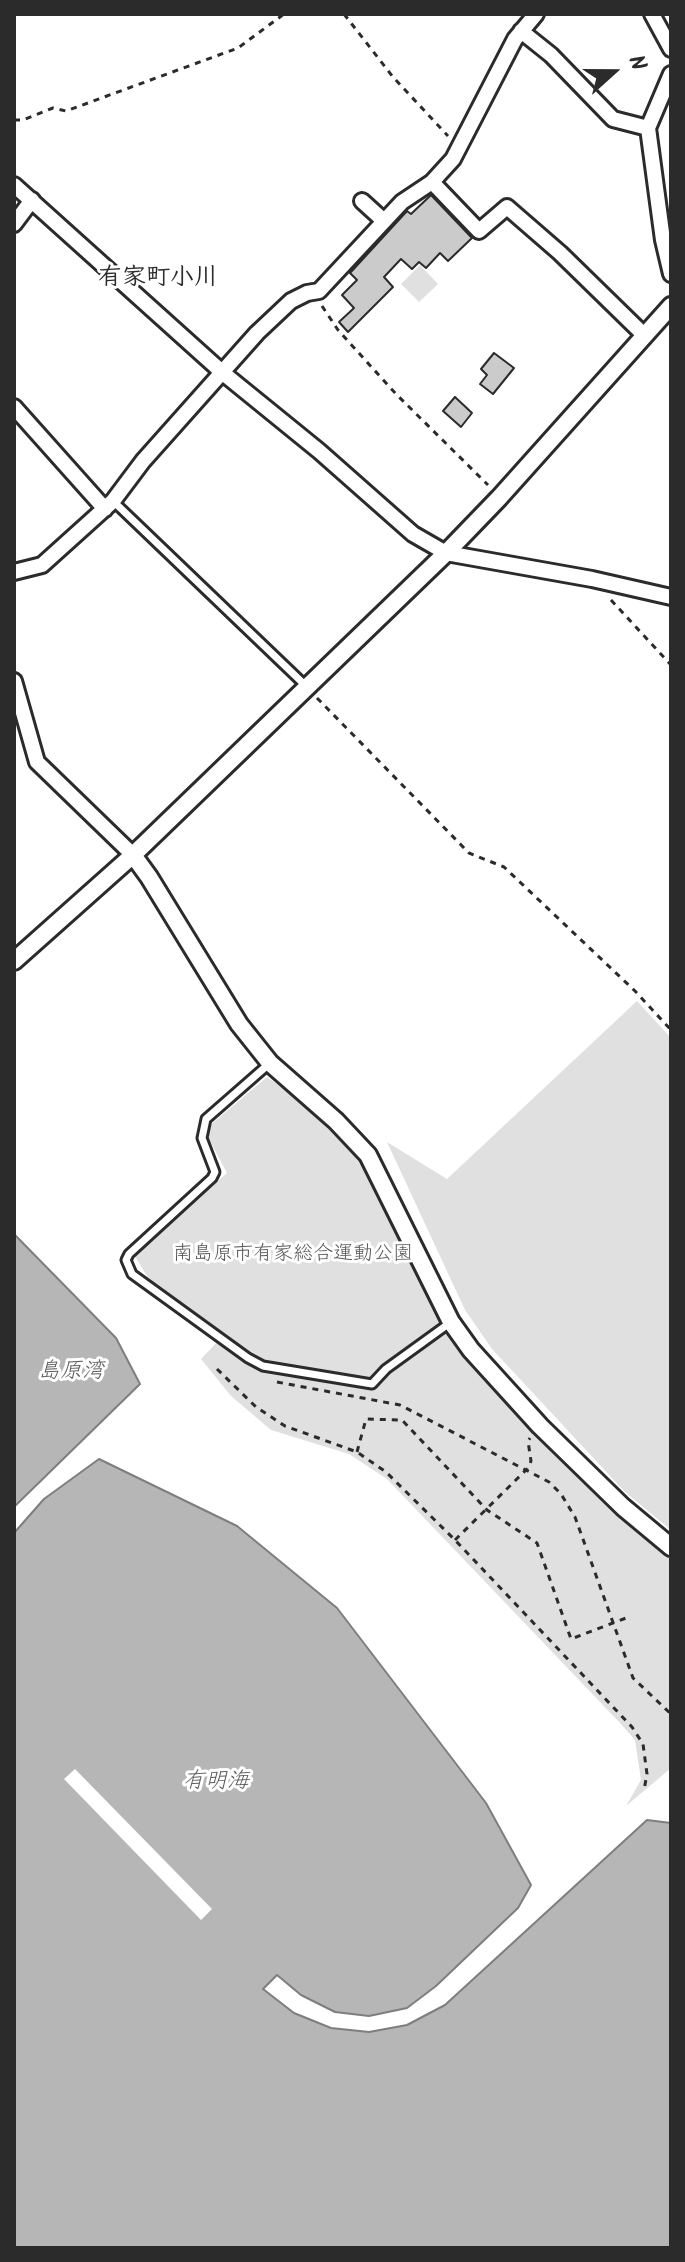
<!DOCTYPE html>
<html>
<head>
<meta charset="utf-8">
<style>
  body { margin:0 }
  #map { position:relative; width:685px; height:2262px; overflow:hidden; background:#fff; font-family:Kalam,sans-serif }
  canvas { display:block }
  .frame { position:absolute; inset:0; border:16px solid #2b2b2b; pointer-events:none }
  .north { position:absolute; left:573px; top:32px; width:80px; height:80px; -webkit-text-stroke:6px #fff; paint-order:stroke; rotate:69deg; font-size:22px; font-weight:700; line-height:32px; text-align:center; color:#2b2b2b }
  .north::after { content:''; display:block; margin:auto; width:28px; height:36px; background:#2b2b2b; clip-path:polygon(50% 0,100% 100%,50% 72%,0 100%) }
</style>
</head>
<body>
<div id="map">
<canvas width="685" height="2262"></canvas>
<div class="frame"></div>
<div class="north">N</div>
</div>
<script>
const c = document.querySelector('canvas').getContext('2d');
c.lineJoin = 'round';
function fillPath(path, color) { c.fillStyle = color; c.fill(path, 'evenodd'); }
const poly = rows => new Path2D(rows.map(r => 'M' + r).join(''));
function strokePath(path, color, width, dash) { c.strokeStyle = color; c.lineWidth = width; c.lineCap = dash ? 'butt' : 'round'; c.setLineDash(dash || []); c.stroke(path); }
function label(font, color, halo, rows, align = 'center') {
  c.font = font + ' Kalam,"Klee One",sans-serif'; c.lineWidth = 6; c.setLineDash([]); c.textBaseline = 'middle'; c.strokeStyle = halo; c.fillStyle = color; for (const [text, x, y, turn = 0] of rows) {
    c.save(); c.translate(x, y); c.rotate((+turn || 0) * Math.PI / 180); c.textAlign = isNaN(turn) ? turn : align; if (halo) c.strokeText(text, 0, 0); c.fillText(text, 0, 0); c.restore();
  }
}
const green = poly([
  [420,265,438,284,419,302,401,284],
  [637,1001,671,1038,671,1530,625,1492,492,1349,465,1310,387,1142,447,1179],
  [267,1077,300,1101,366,1166,432,1303,466,1355,541,1439,616,1512,671,1557,671,1768,626,1806,641,1780,635,1740,621,1724,387,1479,349,1454,271,1430,231,1396,201,1359,224,1335,168,1295,147,1276,134,1255,227,1173,209,1139,209,1126]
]);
const water = poly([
  [14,1234,116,1338,140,1384,14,1507,14,1234],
  [99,1459,237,1526,337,1608,486,1803,531,1885,518,1908,436,1986,407,2008,369,2016,335,2012,301,1995,277,1975,263,1989,294,2013,331,2028,369,2032,407,2025,445,2005,647,1820,671,1823,671,2248,14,2248,14,1533,44,1499,99,1459]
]);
const pier = poly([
  [75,1769,212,1909,201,1920,64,1779]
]);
const building = poly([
  [431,195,472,238,448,261,440,253,426,268,419,262,412,269,401,259,384,277,393,287,348,332,339,322,354,308,342,295,357,280,350,273,407,211,411,214,431,195],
  [494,353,514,368,493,394,480,384,487,375,481,369,494,353],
  [455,397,472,413,461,427,443,411,455,397]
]);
const path = poly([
  [344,14,393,77,448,136],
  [14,120,23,120,53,108,66,111,238,48,284,14],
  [322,306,338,330,396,394,488,485],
  [611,600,671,665],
  [317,698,469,853,504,867,635,991,671,1030],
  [217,1369,256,1407,285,1426,357,1452,386,1472,455,1540,632,1727,643,1744,647,1774,644,1790],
  [277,1382,400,1405,549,1482,561,1494,575,1517,633,1678,671,1714],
  [357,1452,366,1419,402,1420,487,1510,537,1543,571,1639,626,1618],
  [455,1540,527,1469,531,1461,528,1441,530,1438]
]);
const service = poly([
  [113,501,306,686],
  [270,1063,206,1119,202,1138,215,1172,212,1178,129,1254,126,1260,132,1274,248,1358,263,1366,372,1384,386,1369,451,1322]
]);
const minor = poly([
  [652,14,671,49],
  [521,31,551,55,613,119,648,128],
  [671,74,648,128,663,240,671,274],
  [432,182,479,231,507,207,560,253,644,335],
  [14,185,223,373,319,451,413,534,446,553,592,579,671,597],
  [362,201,384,221],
  [14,224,32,200],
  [14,407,105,509],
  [14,572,42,565,113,501,143,461,257,333,291,301,307,293,319,291,402,202,432,182,453,159,515,39,536,14],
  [14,681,37,762,133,855]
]);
const tertiary = poly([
  [133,855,149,877,239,1024,270,1063,336,1121,368,1155,451,1322,471,1350,540,1426,623,1507,671,1547],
  [14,961,133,855,446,553,499,498,671,306]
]);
const parkNames = [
  ["南島原市有家総合運動公園",293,1256]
];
const waterNames = [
  ["島原湾",71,1373],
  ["有明海",216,1783]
];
const quarterNames = [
  ["有家町小川",158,280]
];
fillPath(green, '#e0e0e0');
fillPath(water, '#b6b6b6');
strokePath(water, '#7e7e7e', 2);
fillPath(pier, '#fff');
fillPath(building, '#cbcbcb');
strokePath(building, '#2b2b2b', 2);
strokePath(service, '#2b2b2b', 13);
strokePath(minor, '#2b2b2b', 20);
strokePath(tertiary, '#2b2b2b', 22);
strokePath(path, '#2b2b2b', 3, [6, 6]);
strokePath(service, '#fff', 7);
strokePath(minor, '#fff', 14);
strokePath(tertiary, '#fff', 16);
label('20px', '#585858', '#fff', parkNames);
label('italic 22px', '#5c5c5c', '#fff', waterNames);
label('bold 24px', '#2b2b2b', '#fff', quarterNames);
</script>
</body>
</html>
